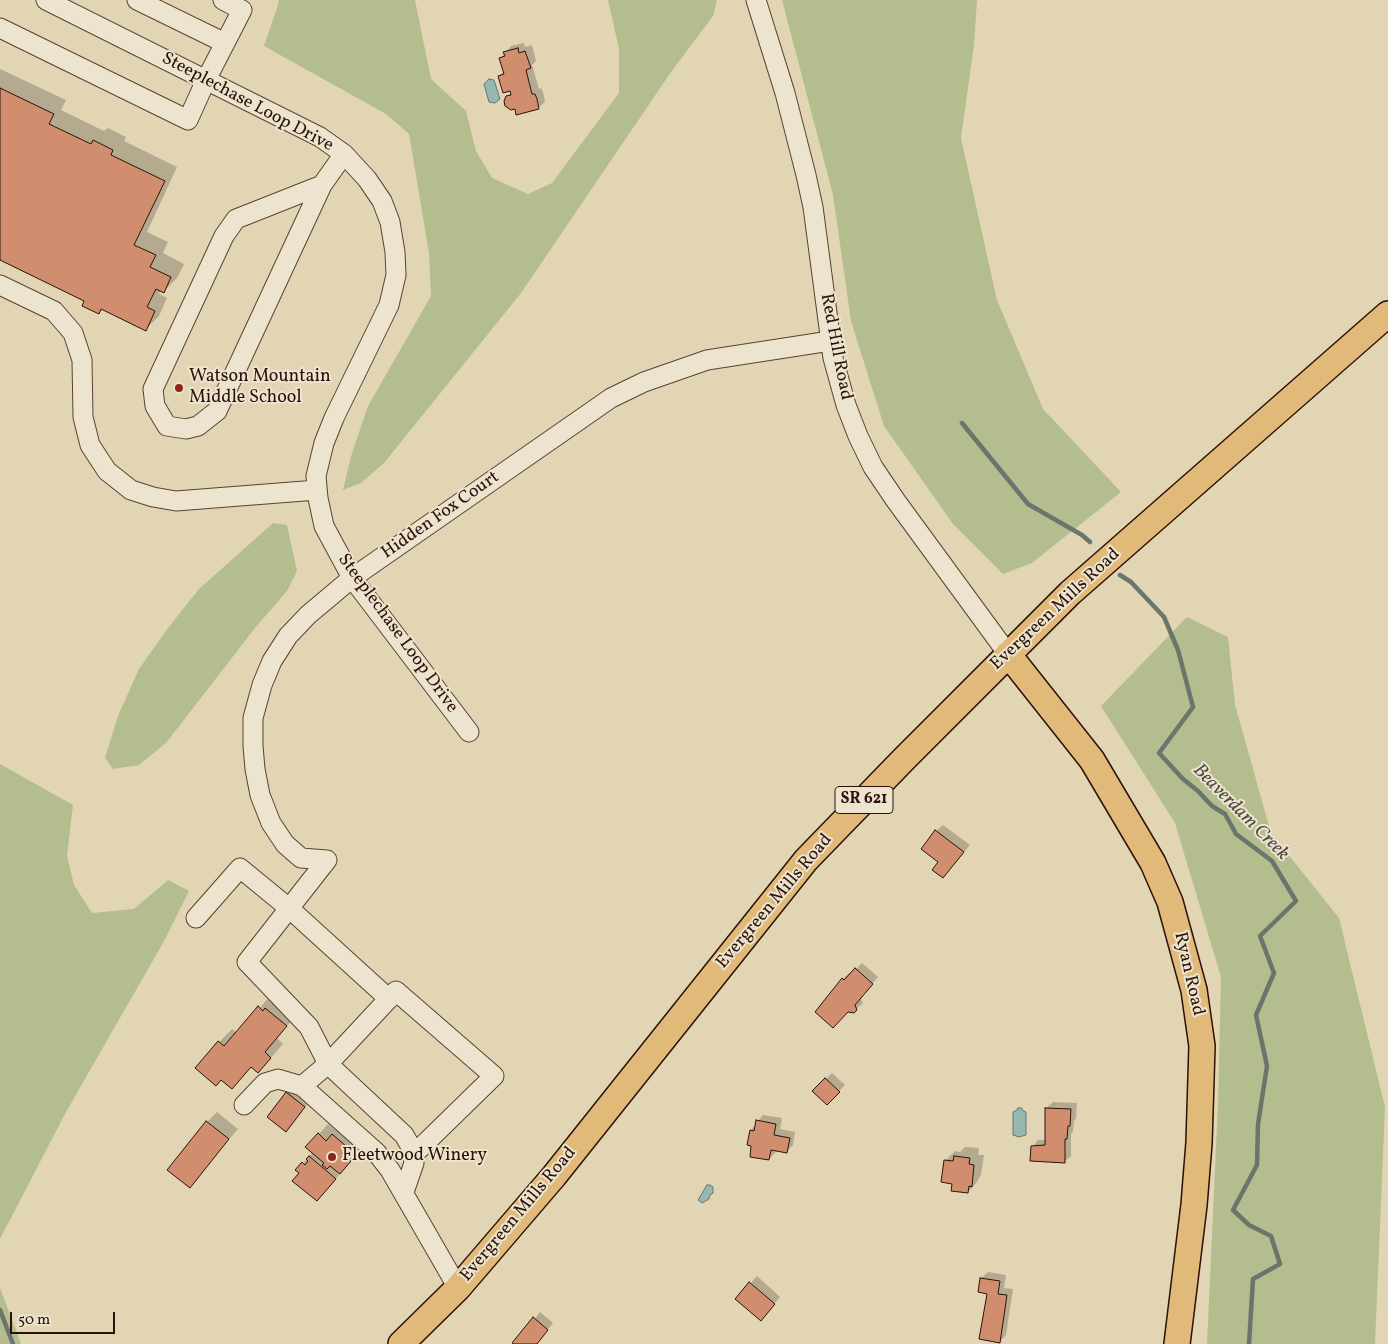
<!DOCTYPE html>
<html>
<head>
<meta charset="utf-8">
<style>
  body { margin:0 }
  #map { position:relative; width:1388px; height:1344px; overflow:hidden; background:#e2d5b4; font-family:Vollkorn,serif }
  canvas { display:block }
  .scale { position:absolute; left:10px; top:1312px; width:105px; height:22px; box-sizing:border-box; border:2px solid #2c1108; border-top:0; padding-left:6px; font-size:15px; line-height:18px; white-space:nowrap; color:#2c1108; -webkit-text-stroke:4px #ece4ce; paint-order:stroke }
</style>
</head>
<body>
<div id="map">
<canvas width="1388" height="1344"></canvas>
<div class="scale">50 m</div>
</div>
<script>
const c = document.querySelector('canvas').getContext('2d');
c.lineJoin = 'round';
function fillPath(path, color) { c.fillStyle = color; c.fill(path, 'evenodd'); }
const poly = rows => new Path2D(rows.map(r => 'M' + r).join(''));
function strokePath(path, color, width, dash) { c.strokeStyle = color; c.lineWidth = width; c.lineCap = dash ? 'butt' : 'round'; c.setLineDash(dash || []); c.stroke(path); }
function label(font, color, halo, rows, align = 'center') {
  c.font = font + ' Vollkorn,serif'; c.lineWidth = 4; c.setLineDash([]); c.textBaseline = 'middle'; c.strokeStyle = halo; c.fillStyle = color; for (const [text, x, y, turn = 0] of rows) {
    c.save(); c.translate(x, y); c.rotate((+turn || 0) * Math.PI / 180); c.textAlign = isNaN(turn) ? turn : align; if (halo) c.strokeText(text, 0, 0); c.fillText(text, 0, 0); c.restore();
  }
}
const green = poly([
  [278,0,415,0,431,79,466,111,476,151,492,178,528,194,552,183,619,93,619,49,608,0,717,0,713,16,671,72,521,293,384,463,361,483,343,490,352,453,368,406,431,296,429,253,409,134,386,114,264,46,279,2],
  [782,0,977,0,974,45,961,138,997,300,1043,409,1121,492,1032,563,1003,574,953,524,884,426,851,321,833,195],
  [273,523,287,525,297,571,287,591,255,628,166,743,139,765,113,769,105,758,118,716,139,669,168,628,199,589],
  [1187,617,1228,637,1235,705,1271,833,1339,918,1385,1107,1375,1344,1207,1344,1218,1104,1221,977,1175,823,1101,706],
  [0,764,73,805,67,856,74,885,92,913,134,909,168,880,189,891,163,943,66,1112,0,1239],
  [0,1288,21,1344,0,1344]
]);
const water = poly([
  [489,79,494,80,500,99,495,103,489,102,484,84,489,79],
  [1018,1108,1022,1108,1022,1110,1026,1112,1026,1135,1019,1137,1013,1135,1013,1112,1017,1110,1018,1108],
  [707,1185,710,1185,713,1187,713,1193,710,1195,709,1199,702,1203,698,1200,707,1185]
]);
const shadow = poly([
  [524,43,525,47,532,45,536,61,532,65,539,89,541,88,543,92,545,102,538,108,516,108,507,97,512,92,499,76,504,71,501,58,505,53,511,46],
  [0,69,66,100,61,110,104,131,108,128,126,137,124,141,177,167,147,232,168,242,163,253,184,264,177,278,164,291,161,290,159,294,167,298,159,316,146,329,103,309,99,313,86,300,0,259],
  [943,825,970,845,943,877,936,831],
  [862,963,878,977,860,997,863,1003,854,1011,843,979,849,973,851,974],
  [272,994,299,1012,277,1038,283,1044,271,1058,258,1071,252,1066,232,1088,219,1042,232,1029,237,1033],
  [832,1073,845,1085,827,1104,814,1091],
  [293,1087,311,1100,286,1131,287,1093],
  [1053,1102,1077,1103,1076,1118,1074,1121,1073,1131,1071,1134,1071,1156,1064,1162,1032,1147,1038,1140,1046,1140,1046,1108],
  [217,1112,238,1129,189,1186,169,1170,207,1122],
  [763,1115,782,1118,780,1129,795,1132,793,1145,787,1151,776,1149,775,1153,769,1159,753,1145,751,1130],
  [328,1124,337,1131,343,1125,356,1137,351,1143,360,1151,326,1190,297,1170,313,1152,319,1134],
  [965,1147,979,1148,978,1155,984,1155,981,1175,977,1182,968,1192,953,1183,945,1161,955,1151,960,1152],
  [988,1272,1006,1275,1004,1288,1013,1289,1006,1335,1000,1341,988,1293,979,1291,981,1278],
  [757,1276,780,1297,767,1313,737,1299],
  [540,1312,553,1323,536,1344,516,1344]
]);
const stream = poly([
  [962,423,1028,504,1082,535,1090,542],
  [1120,575,1131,582,1164,617,1178,650,1193,707,1159,753,1183,779,1198,791,1212,806,1225,814,1236,834,1272,861,1296,901,1260,936,1274,973,1256,1015,1267,1066,1258,1124,1257,1165,1233,1210,1249,1225,1271,1236,1280,1264,1253,1279,1249,1344],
  [0,1310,13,1344]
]);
const building = poly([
  [518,48,519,53,525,51,531,68,526,70,532,94,535,94,537,99,539,109,516,115,515,109,511,110,505,106,504,101,506,96,511,95,510,91,503,93,498,76,504,74,499,58,505,56,503,52,518,48],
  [0,88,54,114,49,124,91,144,93,140,113,150,111,155,165,181,134,245,156,255,150,267,171,277,164,293,156,289,147,307,155,311,146,331,101,309,99,314,82,306,84,301,0,260,0,88],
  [935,830,964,852,943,878,932,870,938,862,921,849,935,830],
  [855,968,873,984,855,1005,857,1010,854,1013,848,1012,833,1028,815,1012,842,978,844,980,855,968],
  [258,1006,263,1011,265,1008,287,1026,265,1052,271,1058,258,1073,251,1067,232,1089,221,1080,216,1086,195,1068,218,1041,224,1046,258,1006],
  [825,1078,840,1092,827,1105,812,1091,825,1078],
  [286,1092,305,1107,286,1132,267,1117,286,1092],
  [1045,1108,1071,1109,1070,1126,1068,1126,1067,1139,1065,1139,1065,1163,1030,1161,1031,1146,1045,1145,1045,1108],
  [756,1120,776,1124,774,1135,790,1138,787,1153,771,1150,769,1160,750,1157,751,1146,747,1145,750,1130,754,1131,756,1120],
  [206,1121,229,1139,190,1188,167,1170,206,1121],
  [318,1133,326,1141,332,1134,347,1147,342,1153,351,1161,340,1174,330,1166,327,1169,322,1165,324,1163,305,1147,318,1133],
  [309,1156,336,1179,317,1201,292,1181,299,1173,295,1170,302,1162,305,1165,308,1161,306,1159,309,1156],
  [954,1156,970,1158,969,1164,974,1165,972,1187,969,1186,968,1193,951,1191,952,1184,941,1182,944,1160,953,1161,954,1156],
  [980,1278,1000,1281,998,1294,1007,1295,1000,1343,979,1339,987,1294,978,1292,980,1278],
  [749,1282,775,1304,761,1321,735,1299,749,1282],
  [533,1317,548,1330,537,1344,514,1344,512,1343,533,1317]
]);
const minor = poly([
  [46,0,320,137,344,154,367,179,382,201,390,222,395,252,396,275,389,305,334,418,324,443,316,476,318,498,324,526,352,578,469,732],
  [137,0,225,43],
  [756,0,785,93,806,175,813,207,833,358,846,405,858,436,873,467,896,501,1008,654],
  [0,28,188,120,206,80,242,10,223,0],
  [322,185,236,219,224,236,153,389,155,406,167,426,186,429,198,426,217,411,322,185,344,154],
  [0,285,54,311,73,333,82,360,83,417,90,445,107,471,131,490,153,497,176,501,317,490],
  [327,860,301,858,285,844,271,823,260,795,255,769,253,746,253,718,262,685,272,661,288,636,308,615,352,578,611,398,644,382,707,360,830,341],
  [327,860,247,962,309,1027,328,1064,396,991,494,1076,413,1155],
  [196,918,240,868,290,909,389,999],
  [302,1086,328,1064,404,1135,411,1147,414,1163,404,1192],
  [244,1105,265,1083,278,1079,302,1086,376,1152,390,1170,458,1288]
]);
const major = poly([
  [1008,654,1092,760,1153,863,1170,902,1194,990,1202,1046,1199,1143,1194,1205,1177,1344],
  [401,1344,458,1288,554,1176,806,860,904,759,1070,593,1388,314]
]);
const markers = [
  [179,388,5,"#8f2418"],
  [332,1157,5,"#8f2418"]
];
const shields = [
  [864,800,58]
];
const shieldNames = [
  ["SR 621",864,800]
];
const streetNames = [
  ["Steeplechase Loop Drive",247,103,28],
  ["Red Hill Road",835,347,79],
  ["Hidden Fox Court",441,516,-35],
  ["Evergreen Mills Road",1056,610,-43],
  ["Steeplechase Loop Drive",397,634,54],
  ["Evergreen Mills Road",775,902,-50],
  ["Ryan Road",1188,974,77],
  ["Evergreen Mills Road",519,1215,-50]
];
const poiNames = [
  ["Watson Mountain",189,378],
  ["Middle School",189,399],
  ["Fleetwood Winery",342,1157]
];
const waterNames = [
  ["Beaverdam Creek",1240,813,45]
];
fillPath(green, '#b3bd8d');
fillPath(water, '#95b8b2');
strokePath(water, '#6b756e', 1);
fillPath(shadow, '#0003');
strokePath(stream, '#6b756e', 4.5);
fillPath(building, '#d18e6f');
strokePath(building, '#2c1108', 1);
strokePath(minor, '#5a4233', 21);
strokePath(major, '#2c1108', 28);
strokePath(minor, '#ece4ce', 19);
strokePath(major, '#e1ba7a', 25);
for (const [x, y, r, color] of markers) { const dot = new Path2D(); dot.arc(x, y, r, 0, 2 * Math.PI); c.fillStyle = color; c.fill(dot); strokePath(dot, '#ece4ce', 2); }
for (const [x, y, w] of shields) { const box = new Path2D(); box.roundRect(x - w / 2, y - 13.5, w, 27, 4); c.fillStyle = '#ece4ce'; c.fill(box); strokePath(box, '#2c1108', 1); }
label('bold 16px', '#2c1108', null, shieldNames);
label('18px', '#2c1108', '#ece4ce', streetNames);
label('18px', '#2c1108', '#ece4ce', poiNames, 'left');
label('italic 19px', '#514b44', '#ece4ce', waterNames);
</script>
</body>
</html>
